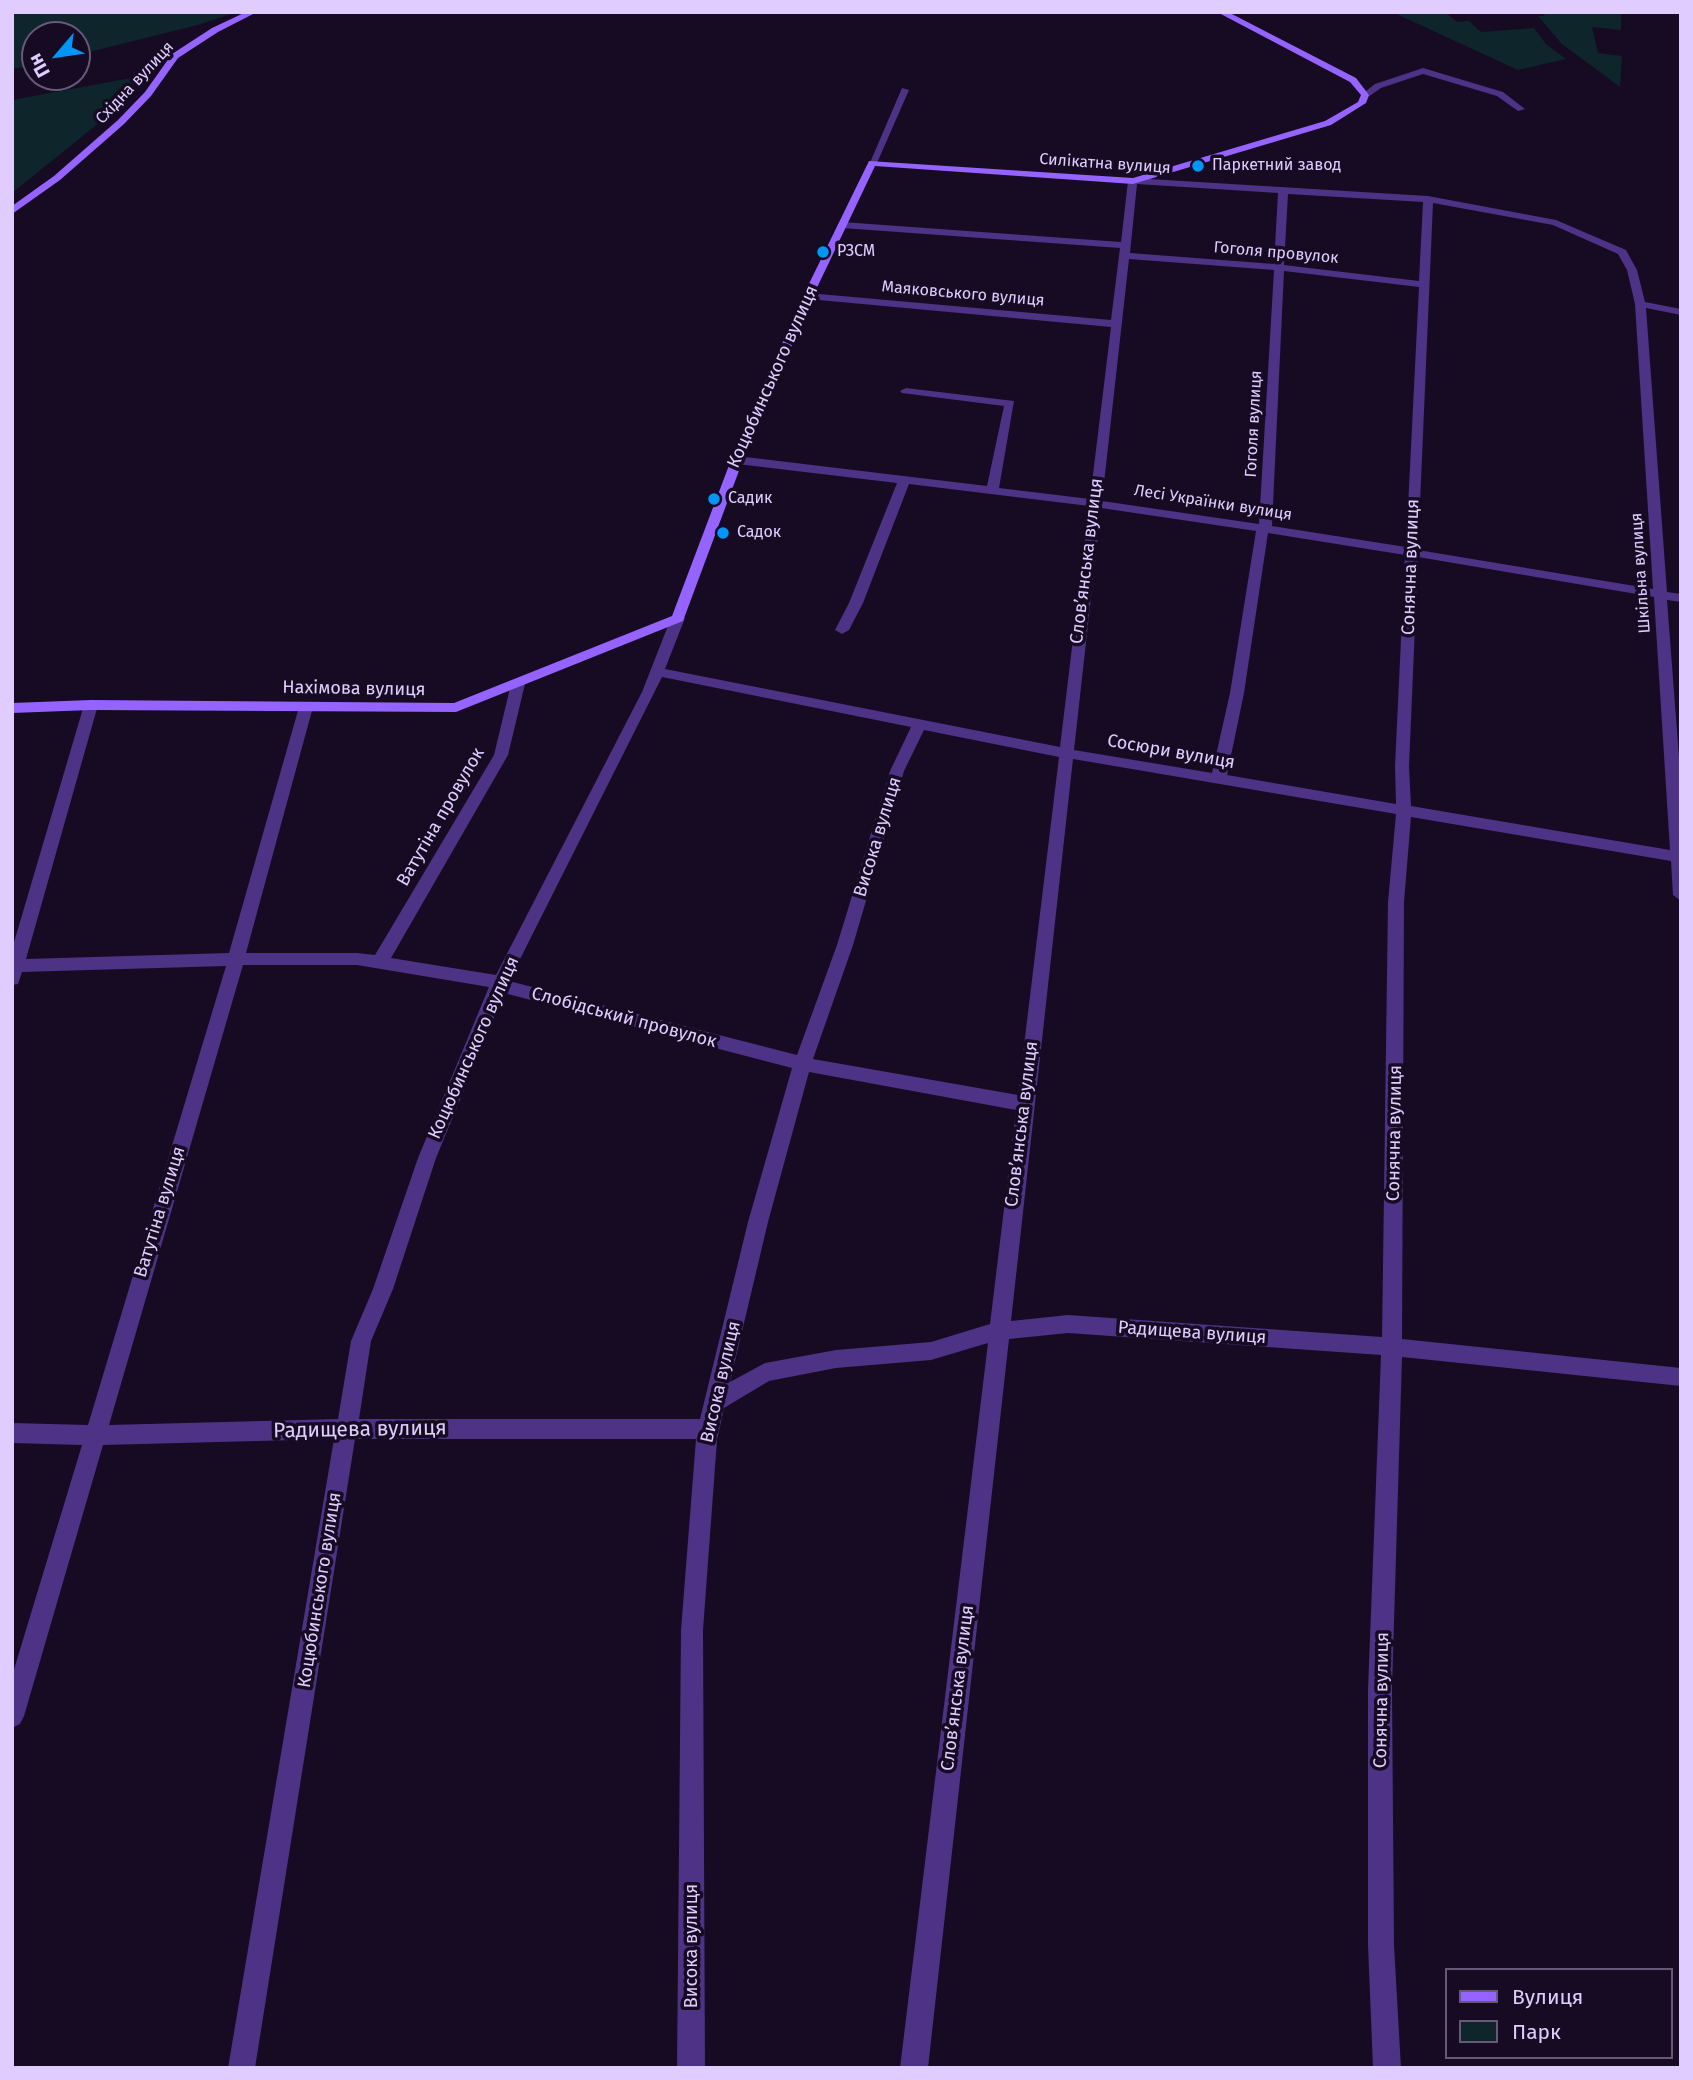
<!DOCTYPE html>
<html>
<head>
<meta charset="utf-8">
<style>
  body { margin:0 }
  #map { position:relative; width:1693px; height:2080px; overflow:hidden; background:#160b22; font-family:"Fira Sans",sans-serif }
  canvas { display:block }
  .frame { position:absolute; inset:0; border:14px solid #e1ccff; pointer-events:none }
  .legend { position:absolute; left:1445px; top:1968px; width:228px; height:91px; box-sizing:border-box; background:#160b22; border:2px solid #67587a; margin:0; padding:9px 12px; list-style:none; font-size:21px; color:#e1ccff }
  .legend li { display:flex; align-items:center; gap:14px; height:35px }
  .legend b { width:35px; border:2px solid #67587a }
  .north { position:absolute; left:21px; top:21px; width:70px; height:70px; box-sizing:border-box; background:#160b22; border:2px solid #67587a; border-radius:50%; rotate:241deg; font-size:19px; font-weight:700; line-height:28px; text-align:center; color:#e1ccff }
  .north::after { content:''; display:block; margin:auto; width:24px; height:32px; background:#0096f7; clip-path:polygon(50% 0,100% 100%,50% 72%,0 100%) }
</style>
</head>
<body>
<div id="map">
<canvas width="1693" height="2080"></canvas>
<div class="frame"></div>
<ul class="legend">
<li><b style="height:9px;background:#9563ff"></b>Вулиця</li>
<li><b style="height:19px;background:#0e252c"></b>Парк</li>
</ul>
<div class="north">Пн</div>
</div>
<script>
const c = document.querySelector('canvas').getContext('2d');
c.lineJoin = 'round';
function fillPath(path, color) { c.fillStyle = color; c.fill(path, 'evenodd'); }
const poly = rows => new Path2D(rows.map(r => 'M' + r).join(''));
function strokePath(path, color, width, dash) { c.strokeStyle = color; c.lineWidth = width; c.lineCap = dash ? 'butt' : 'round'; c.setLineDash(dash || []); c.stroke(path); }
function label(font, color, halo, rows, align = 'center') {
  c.font = font + ' "Fira Sans",sans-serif'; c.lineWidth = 7; c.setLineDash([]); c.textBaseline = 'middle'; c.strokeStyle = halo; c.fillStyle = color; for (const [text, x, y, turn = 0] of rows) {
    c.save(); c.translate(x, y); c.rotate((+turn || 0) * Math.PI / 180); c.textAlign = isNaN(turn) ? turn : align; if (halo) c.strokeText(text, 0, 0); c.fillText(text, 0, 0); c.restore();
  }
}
const green = poly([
  [12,12,237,12,198,25,77,55,77,35,35,35,35,65,12,69],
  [1392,12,1445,12,1457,22,1469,21,1481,32,1534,28,1546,44,1566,59,1518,70],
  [1542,12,1621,12,1621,30,1592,27,1598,53,1622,56,1620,87,1562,44,1538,16,1545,16],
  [142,76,100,122,12,193,12,100]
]);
const street = poly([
  [1423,68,1503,92,1525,109,1518,111,1497,96,1423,74,1381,88,1368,97,1361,95,1375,84,1423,68],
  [902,88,909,90,877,163,869,165,902,88],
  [1133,178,1428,196,1556,220,1626,250,1637,270,1645,302,1681,309,1681,315,1646,308,1667,592,1681,594,1681,602,1667,600,1681,783,1681,901,1673,895,1671,861,1411,817,1404,902,1402,1339,1681,1368,1681,1386,1402,1357,1392,1689,1394,1945,1401,2068,1373,2068,1368,1945,1368,1689,1381,1355,1068,1333,1009,1339,928,2068,900,2068,988,1343,931,1360,836,1368,769,1381,724,1408,717,1440,703,1630,705,2068,677,2068,681,1630,696,1439,355,1439,255,2068,228,2068,334,1439,103,1445,24,1716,20,1724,12,1728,12,1676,82,1445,12,1443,12,1423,88,1425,226,966,22,972,18,984,12,985,12,949,84,705,91,700,98,705,26,959,229,953,299,707,306,702,313,707,246,953,357,953,375,955,494,755,511,684,518,680,525,684,508,755,391,958,496,975,642,692,671,618,678,614,685,618,665,669,1060,747,1089,506,909,484,863,603,849,630,842,634,835,630,849,603,897,483,737,464,731,460,737,456,987,486,1004,406,902,393,900,391,906,388,1014,401,999,488,1090,499,1111,327,808,299,803,296,808,293,1111,320,1120,248,842,228,837,225,842,222,1121,242,1128,181,1133,178],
  [1137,184,1278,193,1274,264,1130,253,1137,184],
  [1288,194,1423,202,1419,281,1284,265,1288,194],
  [1433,203,1553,225,1618,254,1627,270,1635,304,1653,589,1418,550,1433,203],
  [1129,259,1274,270,1259,524,1102,501,1129,259],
  [1284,271,1419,287,1406,547,1272,526,1284,271],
  [1101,508,1256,531,1230,693,1212,773,1074,750,1101,508],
  [1268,533,1405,555,1395,766,1396,804,1227,775,1244,693,1268,533],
  [1418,557,1654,597,1670,850,1411,806,1409,766,1418,557],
  [662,677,911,727,890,771,837,945,797,1055,509,981,662,677],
  [924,730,1059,757,1018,1095,813,1059,853,945,904,771,924,730],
  [1073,759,1396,814,1388,902,1382,1337,1068,1315,1011,1321,1073,759],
  [243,965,357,965,489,987,418,1158,373,1289,351,1341,338,1419,109,1425,243,965],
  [504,993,792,1068,748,1222,700,1419,359,1419,371,1341,393,1289,436,1158,504,993],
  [809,1072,1016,1110,990,1324,931,1342,836,1350,765,1363,730,1382,768,1222,809,1072]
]);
const secondary = poly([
  [246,12,257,12,218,32,178,58,151,96,124,124,60,180,12,214,12,206,54,176,118,120,145,92,172,54,212,28,246,12],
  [1217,12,1228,12,1356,78,1369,95,1366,103,1331,125,1133,184,875,166,813,296,743,460,683,621,456,712,91,710,12,713,12,703,91,700,454,703,672,616,731,460,803,296,869,161,1133,178,1325,121,1358,102,1361,95,1350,82,1217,12]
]);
const markers = [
  [1198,166,7,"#0096f7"],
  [823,252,7,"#0096f7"],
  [714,499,7,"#0096f7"],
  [723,533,7,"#0096f7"]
];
const farStreetnames = [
  ["Східна вулиця",135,83,-47],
  ["Силікатна вулиця",1105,164,4],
  ["Гоголя провулок",1276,253,5],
  ["Маяковського вулиця",963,294,5],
  ["Гоголя вулиця",1254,424,-87],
  ["Лесі Українки вулиця",1213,503,9],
  ["Шкільна вулиця",1641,573,-94]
];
const farPoinames = [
  ["Паркетний завод",1212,166],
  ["РЗСМ",837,252],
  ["Садик",728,499],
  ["Садок",737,533]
];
const streetNames = [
  ["Коцюбинського вулиця",773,377,-66],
  ["Слов’янська вулиця",1087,561,-83],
  ["Сонячна вулиця",1411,567,-88],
  ["Нахімова вулиця",354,689,1],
  ["Сосюри вулиця",1171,752,10],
  ["Ватутіна провулок",441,817,-60],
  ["Висока вулиця",878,837,-73],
  ["Слобідський провулок",624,1018,15],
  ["Коцюбинського вулиця",474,1048,-66],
  ["Слов’янська вулиця",1022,1124,-83],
  ["Сонячна вулиця",1395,1133,-89],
  ["Ватутіна вулиця",160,1212,-73],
  ["Радищева вулиця",1192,1333,4],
  ["Висока вулиця",721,1382,-77],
  ["Коцюбинського вулиця",320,1590,-81],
  ["Слов’янська вулиця",958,1688,-83],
  ["Сонячна вулиця",1382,1700,-89],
  ["Висока вулиця",692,1946,-90]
];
const nearStreetnames = [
  ["Радищева вулиця",360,1430,-1]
];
fillPath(green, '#0e252c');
fillPath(street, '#4d3285');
fillPath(secondary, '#9563ff');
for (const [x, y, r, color] of markers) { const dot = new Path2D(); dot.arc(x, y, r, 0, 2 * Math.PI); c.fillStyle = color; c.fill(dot); strokePath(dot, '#160b22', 2.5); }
label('16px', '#e1ccff', '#160b22', farStreetnames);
label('16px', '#e1ccff', '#160b22', farPoinames, 'left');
label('18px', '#e1ccff', '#160b22', streetNames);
label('21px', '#e1ccff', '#160b22', nearStreetnames);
</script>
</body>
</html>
